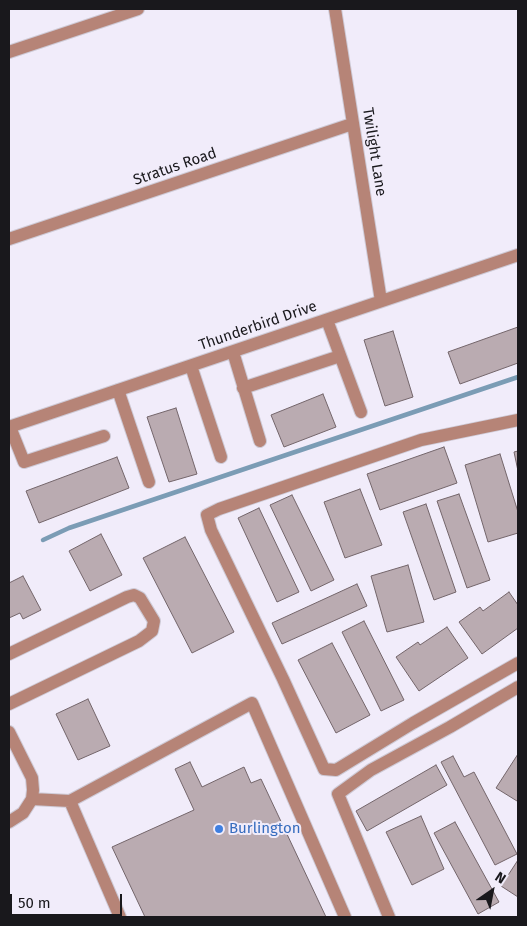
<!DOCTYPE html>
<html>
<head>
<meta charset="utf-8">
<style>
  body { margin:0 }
  #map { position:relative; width:527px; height:926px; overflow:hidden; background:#f1ecfa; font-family:"Fira Sans",sans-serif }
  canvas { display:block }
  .frame { position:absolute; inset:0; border:10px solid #19181c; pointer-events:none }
  .north { position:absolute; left:467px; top:866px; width:50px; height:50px; -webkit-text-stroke:4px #f1ecfa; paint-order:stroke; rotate:33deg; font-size:14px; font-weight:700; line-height:20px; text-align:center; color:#19181c }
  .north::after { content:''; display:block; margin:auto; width:18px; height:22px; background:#19181c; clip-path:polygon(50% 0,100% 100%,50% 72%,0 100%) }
  .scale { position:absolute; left:10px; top:894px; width:112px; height:22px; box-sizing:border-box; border:2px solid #19181c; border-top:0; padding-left:6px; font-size:15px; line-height:18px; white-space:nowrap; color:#19181c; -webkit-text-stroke:4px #f1ecfa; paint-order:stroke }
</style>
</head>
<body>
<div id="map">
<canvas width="527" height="926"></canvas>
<div class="frame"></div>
<div class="north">N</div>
<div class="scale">50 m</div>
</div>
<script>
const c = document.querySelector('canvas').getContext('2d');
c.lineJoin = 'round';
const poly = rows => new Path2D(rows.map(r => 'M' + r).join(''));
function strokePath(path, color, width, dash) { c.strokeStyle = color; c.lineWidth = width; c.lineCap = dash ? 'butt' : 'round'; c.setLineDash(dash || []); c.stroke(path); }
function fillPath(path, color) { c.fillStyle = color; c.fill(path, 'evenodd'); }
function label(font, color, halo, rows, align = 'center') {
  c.font = font + ' "Fira Sans",sans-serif'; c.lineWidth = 4; c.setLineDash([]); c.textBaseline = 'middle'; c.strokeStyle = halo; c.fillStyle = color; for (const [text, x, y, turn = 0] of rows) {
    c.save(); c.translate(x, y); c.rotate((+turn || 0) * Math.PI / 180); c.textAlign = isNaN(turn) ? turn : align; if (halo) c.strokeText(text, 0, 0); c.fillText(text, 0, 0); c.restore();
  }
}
const stream = poly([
  [43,540,69,528,518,377]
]);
const building = poly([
  [518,327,518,363,460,384,448,352,518,327],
  [393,331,413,397,385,406,364,340,393,331],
  [323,394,336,427,284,447,271,415,323,394],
  [176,408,197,474,169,482,147,417,176,408],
  [444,447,457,483,380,510,367,474,444,447],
  [518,451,518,471,514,452,518,451],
  [500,454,518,512,518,533,488,542,465,465,500,454],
  [117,457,129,488,39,523,26,491,117,457],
  [360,489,382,545,345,558,324,502,360,489],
  [459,494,490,580,467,588,437,501,459,494],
  [292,495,334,580,311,591,270,505,292,495],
  [426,504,456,592,434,600,403,512,426,504],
  [259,508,299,592,277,602,238,518,259,508],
  [101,534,122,575,90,591,69,551,101,534],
  [185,537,234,632,192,653,143,558,185,537],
  [408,565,424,622,387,632,371,576,408,565],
  [23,576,41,610,23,619,20,613,9,618,9,583,23,576],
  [357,584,367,606,282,644,272,623,357,584],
  [509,592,518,605,518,628,482,654,459,622,480,607,483,611,509,592],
  [364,621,404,700,381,711,342,632,364,621],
  [447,627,468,658,419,691,396,657,418,642,420,645,447,627],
  [332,643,370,715,336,733,298,660,332,643],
  [88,699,110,746,78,760,56,714,88,699],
  [518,754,518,800,517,801,496,788,518,754],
  [453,756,464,777,474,772,517,854,495,865,441,762,453,756],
  [190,762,202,787,244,767,251,783,261,779,326,917,145,917,112,847,194,810,175,769,190,762],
  [436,765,447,785,367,831,356,811,436,765],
  [421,816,444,869,412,885,386,832,421,816],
  [455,822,499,902,478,914,434,833,455,822],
  [518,860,518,897,501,886,518,860]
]);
const minor = poly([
  [335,9,381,301],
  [9,52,138,9],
  [9,239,352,124],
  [327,320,361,412],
  [233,352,260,441],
  [191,366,221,457],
  [243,388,340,356],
  [118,390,149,482],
  [518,420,421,440,219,509,207,515,211,530,283,679,324,769,336,770,413,723,518,663],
  [9,427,518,255],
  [10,427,24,462,104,436],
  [9,654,127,597,134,595,140,598,154,621,152,631,139,641,9,704],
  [9,732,32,778,33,790,32,799,23,813,9,822],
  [32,799,70,801,252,703,345,917],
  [70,801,120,917],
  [389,917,338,794,371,770,450,727,518,687]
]);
const markers = [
  [219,829,5,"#3f7fe0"]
];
const streetNames = [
  ["Twilight Lane",374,152,81],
  ["Stratus Road",175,167,-19],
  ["Thunderbird Drive",258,326,-19]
];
const shopNames = [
  ["Burlington",229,829]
];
strokePath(stream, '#7b9cb5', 4.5);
fillPath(building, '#baabb1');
strokePath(building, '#73656a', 1);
strokePath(minor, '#cecad6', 14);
strokePath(minor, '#b68477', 12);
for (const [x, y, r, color] of markers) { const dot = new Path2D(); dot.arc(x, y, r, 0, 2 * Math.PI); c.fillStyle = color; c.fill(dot); strokePath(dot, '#f1ecfa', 2); }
label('15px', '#19181c', '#f1ecfa', streetNames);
label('15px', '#366cbe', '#f1ecfa', shopNames, 'left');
</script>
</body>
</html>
